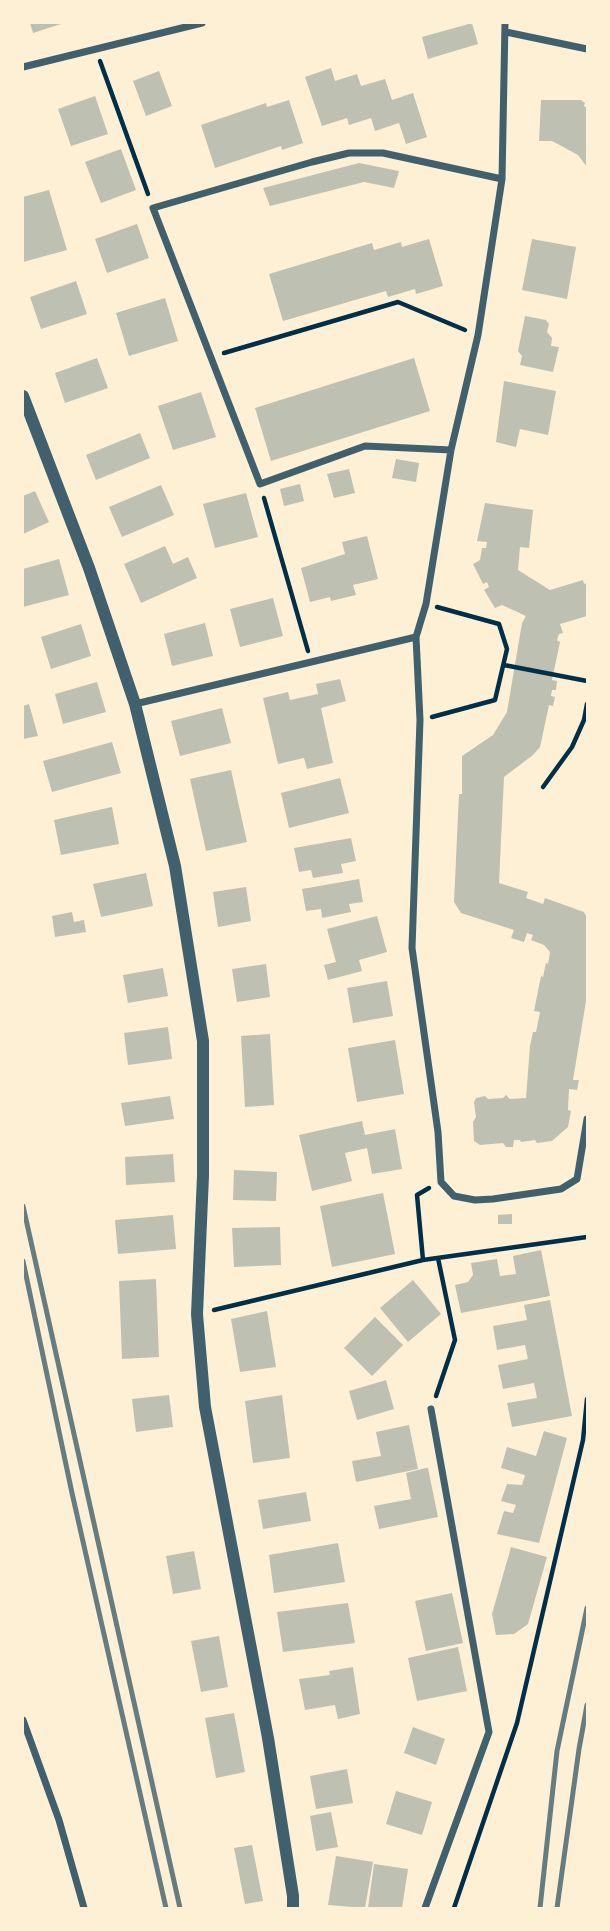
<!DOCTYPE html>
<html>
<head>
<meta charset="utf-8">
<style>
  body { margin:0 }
  #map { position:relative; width:610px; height:1931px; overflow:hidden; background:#fdf0d5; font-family:Signika,sans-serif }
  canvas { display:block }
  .frame { position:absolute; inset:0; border:24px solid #fdf0d5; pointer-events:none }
</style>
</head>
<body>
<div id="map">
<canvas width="610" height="1931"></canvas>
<div class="frame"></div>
</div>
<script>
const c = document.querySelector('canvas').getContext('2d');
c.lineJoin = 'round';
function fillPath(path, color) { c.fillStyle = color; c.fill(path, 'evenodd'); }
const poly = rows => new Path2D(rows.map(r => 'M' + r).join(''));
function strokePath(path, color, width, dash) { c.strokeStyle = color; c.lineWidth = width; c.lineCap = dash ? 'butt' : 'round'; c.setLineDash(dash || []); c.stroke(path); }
const building = poly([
  [30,23,64,23,33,33],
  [472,23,478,44,428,59,422,37],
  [331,68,335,81,357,74,361,86,385,79,392,100,413,93,427,137,406,144,399,123,375,131,371,118,349,125,347,118,322,126,305,77],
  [159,71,172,106,146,116,133,81],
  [95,96,108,134,71,146,58,109],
  [289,100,303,143,282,150,281,146,215,168,201,125,266,103,267,107],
  [541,100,581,100,585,103,584,106,587,108,587,167,578,155,552,141,539,141],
  [121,149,136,190,101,203,85,162],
  [359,163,399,171,394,188,364,182,270,206,263,188],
  [49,190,67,250,23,262,23,197],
  [137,224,149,258,107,273,95,239],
  [429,239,443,286,416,294,415,289,388,297,386,291,283,321,269,274,372,243,374,250,401,242,402,247],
  [532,239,576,247,567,299,522,290],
  [76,281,87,314,41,329,30,297],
  [165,298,178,341,129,356,116,313],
  [525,316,546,320,549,324,547,332,552,338,551,346,559,347,553,372,520,365,522,356,518,351],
  [97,358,108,388,65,403,55,373],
  [414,358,430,411,271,461,255,408],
  [504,381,556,391,548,435,520,429,516,447,496,442],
  [201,392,216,437,173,450,158,406],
  [140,433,150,458,96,480,86,455],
  [396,459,419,463,416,482,392,478],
  [349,469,355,493,334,498,327,474],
  [300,484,304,501,284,506,280,489],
  [161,485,174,515,122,537,109,507],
  [35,491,49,522,23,534,23,496],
  [246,493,258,537,215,548,203,504],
  [485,503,533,510,529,548,520,547,518,570,550,590,583,580,584,584,587,583,587,616,560,624,563,633,559,634,557,640,560,642,552,680,557,681,556,690,552,690,551,696,555,697,553,706,549,705,540,747,533,755,504,777,499,883,528,892,526,898,543,904,545,898,584,912,587,918,587,995,573,1080,579,1080,577,1090,569,1089,568,1110,571,1111,568,1127,552,1141,537,1143,535,1140,521,1142,520,1140,514,1140,513,1147,506,1147,503,1143,480,1145,474,1141,473,1122,476,1117,474,1102,476,1098,485,1096,488,1099,503,1098,506,1095,510,1099,526,1098,530,1046,533,1032,536,1032,540,1012,534,1011,541,976,543,977,546,963,548,964,550,952,544,945,531,940,533,935,527,933,524,942,511,938,514,930,461,913,454,902,459,794,462,794,462,756,493,735,507,712,522,623,526,616,502,605,495,608,484,590,489,587,487,582,483,584,473,564,480,560,482,548,486,548,487,542,477,541],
  [367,536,378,579,353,585,356,595,331,601,330,597,310,602,301,568,345,554,342,542],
  [165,546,173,564,188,557,197,578,141,603,124,564],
  [59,559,69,595,23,607,23,569],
  [273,598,283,636,240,647,230,609],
  [205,623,213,656,172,666,164,634],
  [81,624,91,656,51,669,41,637],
  [340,679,346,701,321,708,333,763,307,769,304,758,278,764,263,698,288,692,290,700,318,694,316,684],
  [97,682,106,712,63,724,55,694],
  [29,704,38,736,23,739,23,706],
  [222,708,231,743,180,756,171,721],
  [112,742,121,773,52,792,43,761],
  [231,770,247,842,206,851,190,779],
  [340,778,349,813,289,828,281,793],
  [112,807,119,844,61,855,54,820],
  [351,838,356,861,341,864,343,873,313,878,311,870,299,872,294,848],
  [146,873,153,906,101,917,93,884],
  [359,879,363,902,349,904,351,912,322,918,321,909,306,911,302,889],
  [246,887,251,921,218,927,213,892],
  [72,912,74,922,84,920,86,932,55,937,52,916],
  [377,916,387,952,359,960,362,971,328,980,324,965,336,962,327,929],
  [266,964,270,997,237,1002,232,969],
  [163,968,168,996,128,1003,123,975],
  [387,981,393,1016,353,1023,347,988],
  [168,1027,172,1059,128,1065,124,1033],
  [270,1034,274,1105,245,1107,241,1036],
  [395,1040,404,1094,357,1102,348,1048],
  [170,1096,174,1119,125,1126,121,1103],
  [362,1121,365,1135,395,1129,402,1169,372,1174,367,1148,345,1153,352,1181,312,1191,299,1135],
  [173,1154,175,1182,126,1185,125,1157],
  [234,1170,277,1172,276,1201,233,1200],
  [383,1193,395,1254,332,1267,320,1206],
  [512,1214,512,1224,498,1224,498,1215],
  [173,1215,176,1249,118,1254,115,1220],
  [280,1227,281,1265,234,1267,232,1228],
  [541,1250,550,1296,461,1313,455,1285,468,1282,473,1275,471,1263,497,1259,500,1276,516,1274,513,1256],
  [156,1279,159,1357,122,1359,119,1281],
  [413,1280,441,1314,408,1342,380,1308],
  [550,1300,572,1416,512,1427,507,1403,537,1398,534,1383,503,1389,498,1365,528,1359,525,1345,497,1350,493,1326,527,1320,524,1305],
  [267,1311,276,1367,240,1372,231,1319],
  [375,1317,403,1345,372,1376,344,1348],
  [386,1380,394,1409,357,1420,349,1391],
  [169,1395,173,1427,136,1432,132,1399],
  [282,1395,290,1458,253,1463,245,1401],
  [409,1425,418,1469,356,1482,352,1461,381,1456,376,1432],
  [544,1431,567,1438,539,1543,497,1534,504,1511,513,1513,516,1505,501,1501,507,1484,522,1485,525,1475,501,1468,507,1447,536,1456],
  [426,1468,428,1468,438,1517,379,1529,374,1506,411,1499,406,1473],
  [306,1492,311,1521,263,1529,258,1500],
  [338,1543,345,1582,274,1593,269,1555],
  [511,1547,547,1557,528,1624,514,1634,496,1635,492,1614],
  [194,1551,201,1589,173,1594,166,1556],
  [452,1593,463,1643,426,1651,415,1601],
  [348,1603,355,1643,283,1652,277,1612],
  [219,1636,228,1687,201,1692,191,1641],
  [458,1647,467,1691,417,1701,408,1658],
  [353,1667,360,1714,338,1719,335,1705,305,1710,299,1679,330,1675,329,1671],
  [234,1713,245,1772,216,1778,205,1718],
  [413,1727,445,1739,436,1765,404,1753],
  [347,1769,353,1803,316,1809,310,1776],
  [396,1791,432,1802,422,1835,386,1824],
  [331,1812,338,1847,316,1851,310,1816],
  [252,1845,263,1901,245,1904,234,1848],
  [336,1856,373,1862,365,1908,328,1905],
  [374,1864,408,1869,402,1908,368,1908]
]);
const path = poly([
  [100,61,148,194],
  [224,353,398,302,465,330],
  [264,498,308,651],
  [504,665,587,681],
  [432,717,495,700,507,649,499,624,437,607],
  [543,787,572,747,584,720,587,704],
  [423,1260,417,1195,429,1188],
  [214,1310,423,1260,587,1237],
  [436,1396,455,1340,438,1258],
  [454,1908,517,1723,583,1440,587,1399]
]);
const minor = poly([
  [506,32,587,49],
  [23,67,202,23],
  [451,450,365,446,260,484,153,208,312,162,349,153,383,153,502,179],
  [416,637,426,604,451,450,478,335,502,179,505,23],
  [135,704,416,637,420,720,412,948,438,1132,441,1182,454,1196,475,1200,493,1199,561,1189,577,1179,587,1119],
  [23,1720,59,1820,84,1908],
  [425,1908,489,1732,431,1409]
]);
const tertiary = poly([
  [23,396,89,568,135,704,175,866,203,1041,203,1176,197,1314,205,1407,268,1738,293,1896,293,1908]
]);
const rail = poly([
  [23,1206,180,1908],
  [23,1261,72,1493,166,1908],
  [540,1908,557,1751,587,1608],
  [557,1908,579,1749,587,1705]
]);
fillPath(building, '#bec0b2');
strokePath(path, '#003049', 4.5);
strokePath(minor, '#3f606c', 7);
strokePath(tertiary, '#3f606c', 12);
strokePath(rail, '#657d81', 5);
</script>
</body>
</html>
